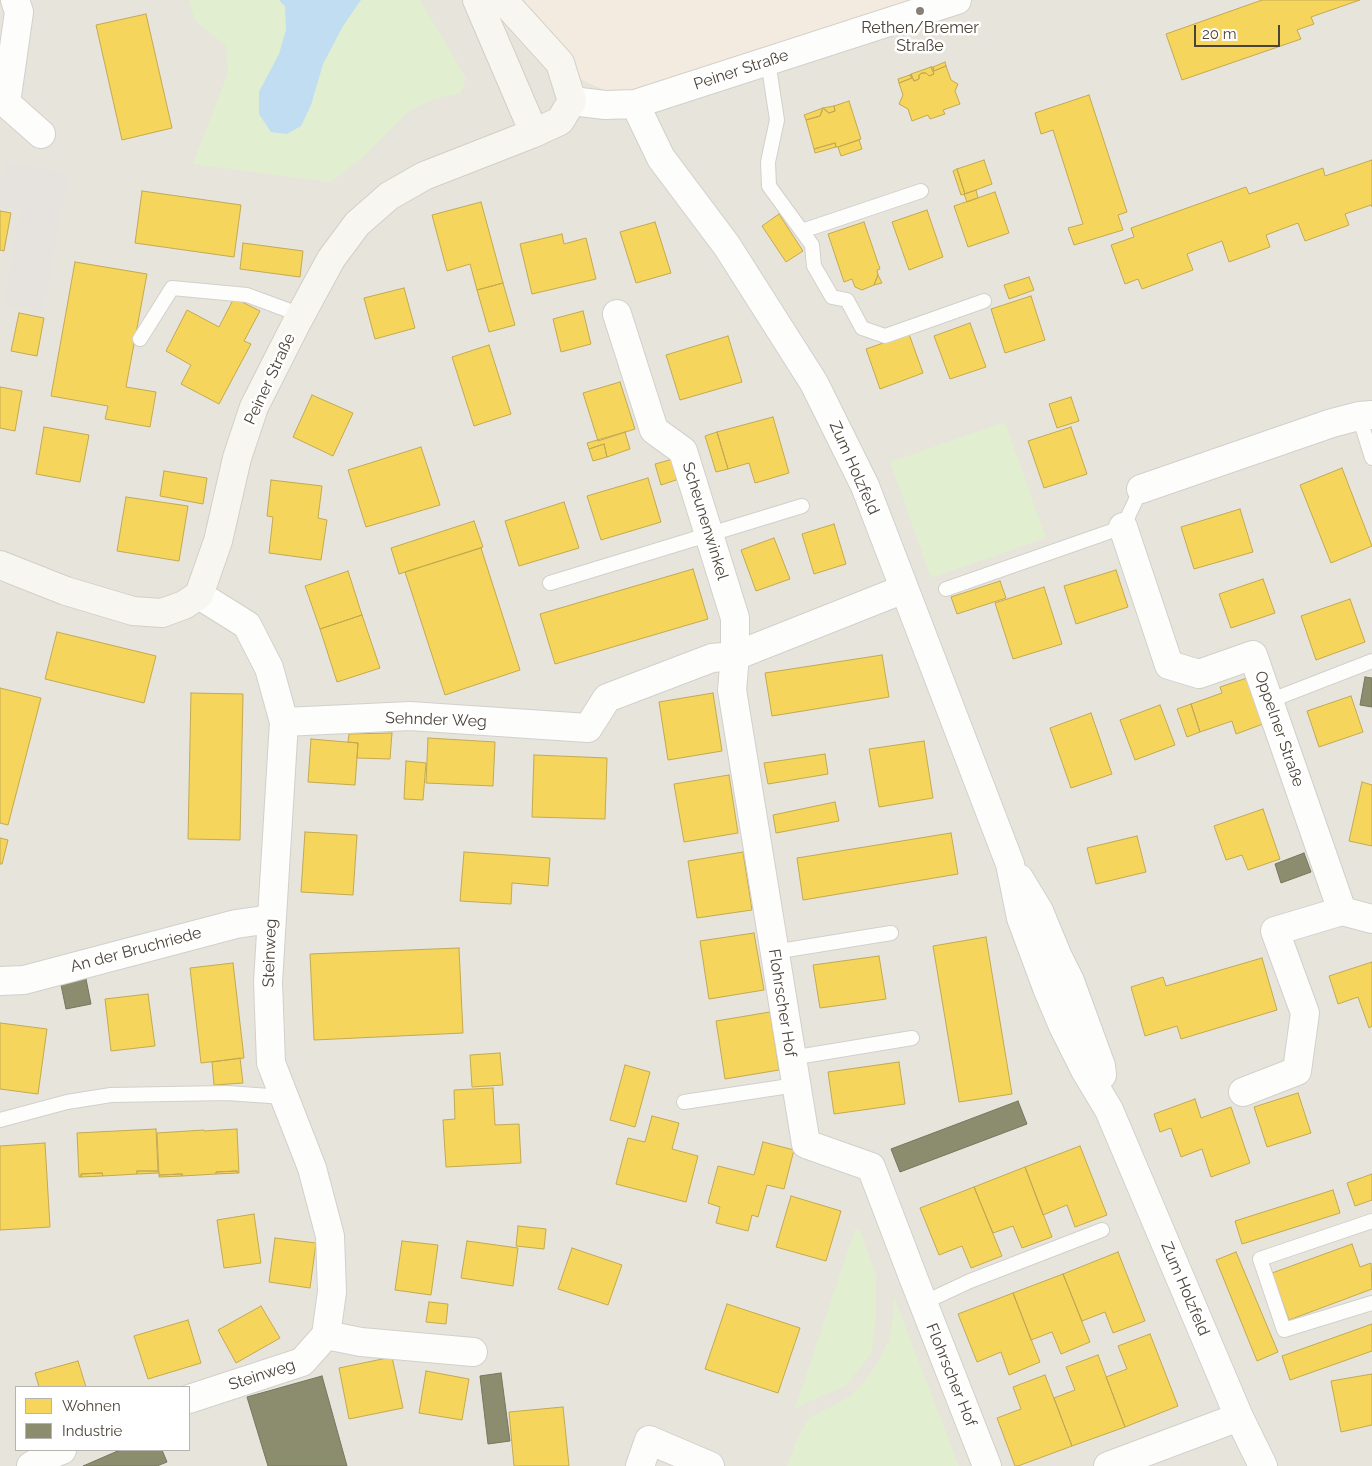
<!DOCTYPE html>
<html>
<head>
<meta charset="utf-8">
<style>
  body { margin:0 }
  #map { position:relative; width:1372px; height:1466px; overflow:hidden; background:#f4f2ee; font-family:Raleway,sans-serif }
  canvas { display:block }
  .legend { position:absolute; left:15px; top:1386px; width:175px; height:65px; box-sizing:border-box; background:#fff; border:1px solid #b7b4b0; margin:0; padding:6px 9px; list-style:none; font-size:15px; color:#4b4439 }
  .legend li { display:flex; align-items:center; gap:10px; height:25px }
  .legend b { width:25px; border:1px solid #b7b4b0 }
  .scale { position:absolute; left:1194px; top:25px; width:86px; height:22px; box-sizing:border-box; border:2px solid #4b4439; border-top:0; padding-left:6px; font-size:15px; line-height:18px; white-space:nowrap; color:#4b4439; -webkit-text-stroke:4px #fff; paint-order:stroke }
</style>
</head>
<body>
<div id="map">
<canvas width="1372" height="1466"></canvas>
<ul class="legend">
<li><b style="height:14px;background:#f6d55c"></b>Wohnen</li>
<li><b style="height:14px;background:#8c8c6e"></b>Industrie</li>
</ul>
<div class="scale">20 m</div>
</div>
<script>
const c = document.querySelector('canvas').getContext('2d');
c.lineJoin = 'round';
function fillPath(path, color) { c.fillStyle = color; c.fill(path, 'evenodd'); }
const poly = rows => new Path2D(rows.map(r => 'M' + r).join(''));
function strokePath(path, color, width, dash) { c.strokeStyle = color; c.lineWidth = width; c.lineCap = dash ? 'butt' : 'round'; c.setLineDash(dash || []); c.stroke(path); }
function label(font, color, halo, rows, align = 'center') {
  c.font = font + ' Raleway,sans-serif'; c.lineWidth = 5; c.setLineDash([]); c.textBaseline = 'middle'; c.strokeStyle = halo; c.fillStyle = color; for (const [text, x, y, turn = 0] of rows) {
    c.save(); c.translate(x, y); c.rotate((+turn || 0) * Math.PI / 180); c.textAlign = isNaN(turn) ? turn : align; if (halo) c.strokeText(text, 0, 0); c.fillText(text, 0, 0); c.restore();
  }
}
const residential = poly([
  [0,0,1372,0,1372,1466,0,1466],
  [16,1387,189,1387,189,1450,16,1450]
]);
const commercial = poly([
  [509,0,957,0,635,104,582,80]
]);
const green = poly([
  [189,0,420,0,466,78,461,93,434,99,409,111,363,157,331,182,193,164,228,73,226,46,195,21],
  [1005,422,1046,538,931,578,890,462],
  [855,1229,860,1230,876,1276,876,1320,871,1354,846,1386,805,1403,795,1409],
  [894,1297,959,1466,787,1466,799,1434,809,1418,849,1397,866,1379,878,1362,888,1342,893,1317]
]);
const parking = poly([
  [5,161,68,173,43,312,3,305,20,210,0,206,0,188]
]);
const water = poly([
  [279,0,361,0,343,26,323,64,311,105,301,126,287,134,271,132,259,114,259,92,279,54,286,30,285,6]
]);
const homes = poly([
  [1262,0,1360,0,1311,17,1314,24,1297,30,1301,39,1182,80,1166,34,1262,0],
  [146,14,172,128,122,140,96,25,146,14],
  [945,62,946,66,934,71,933,67,945,62],
  [946,66,951,80,958,84,955,91,960,104,943,110,945,114,930,119,928,115,912,121,908,109,899,104,903,95,899,83,912,78,910,75,911,74,914,81,919,79,919,75,922,73,926,73,929,76,934,74,931,67,933,67,934,71,946,66],
  [931,67,934,74,929,76,926,73,922,73,919,75,919,79,914,81,911,74,931,67],
  [910,75,912,78,899,83,898,79,910,75],
  [1089,95,1127,212,1118,215,1123,230,1074,245,1068,228,1083,224,1053,130,1041,134,1035,113,1089,95],
  [849,101,861,139,838,147,836,147,835,143,814,149,806,120,820,116,823,108,829,113,835,111,834,106,849,101],
  [834,106,835,111,829,113,823,108,834,106],
  [823,108,820,116,806,120,804,115,823,108],
  [859,140,862,149,841,156,838,147,859,140],
  [835,143,836,147,815,153,814,149,835,143],
  [984,160,992,184,965,194,957,169,984,160],
  [1372,160,1372,207,1371,205,1345,214,1349,225,1305,241,1298,223,1266,235,1270,247,1229,262,1222,241,1187,254,1193,270,1142,289,1138,279,1125,284,1111,245,1134,237,1131,228,1246,187,1249,194,1323,168,1325,176,1372,160],
  [957,169,965,194,961,195,953,171,957,169],
  [976,190,978,198,967,202,964,194,976,190],
  [142,191,241,205,234,257,135,243,142,191],
  [995,192,1009,233,968,247,954,206,995,192],
  [481,202,503,283,477,290,470,264,447,271,432,215,481,202],
  [927,210,943,257,909,270,892,222,927,210],
  [0,211,11,213,4,251,0,250,0,211],
  [779,214,803,251,786,262,762,226,779,214],
  [655,222,671,273,636,283,620,232,655,222],
  [864,222,880,269,877,270,878,275,874,285,862,290,855,287,852,279,844,282,828,234,864,222],
  [562,234,564,244,586,238,596,279,532,294,520,244,562,234],
  [243,243,303,251,300,277,240,269,243,243],
  [75,262,147,274,126,387,156,392,150,427,105,419,108,406,51,396,75,262],
  [878,275,882,283,874,285,878,275],
  [1029,277,1034,290,1009,299,1004,285,1029,277],
  [503,283,515,325,489,332,477,290,503,283],
  [404,288,415,328,375,339,364,298,404,288],
  [1031,296,1045,340,1005,353,991,309,1031,296],
  [234,298,260,311,244,341,251,344,219,404,181,384,191,365,166,351,187,310,219,327,234,298],
  [583,311,591,344,561,352,553,319,583,311],
  [19,313,44,318,37,356,11,351,19,313],
  [970,323,986,367,950,379,934,336,970,323],
  [909,334,923,373,880,389,866,349,909,334],
  [728,336,742,382,680,400,666,355,728,336],
  [489,345,511,414,474,426,452,357,489,345],
  [620,382,635,429,598,441,583,393,620,382],
  [0,387,22,391,15,431,0,428,0,387],
  [312,395,353,413,333,456,293,437,312,395],
  [1071,397,1079,421,1057,428,1049,404,1071,397],
  [773,417,789,473,755,483,749,463,728,469,717,432,773,417],
  [44,427,89,435,80,482,36,474,44,427],
  [1071,427,1087,474,1044,488,1028,441,1071,427],
  [625,432,630,449,607,457,604,444,589,449,587,443,625,432],
  [717,432,728,469,716,472,705,436,717,432],
  [604,444,607,457,593,461,589,449,604,444],
  [421,447,440,505,366,527,348,470,421,447],
  [673,459,679,479,661,485,655,464,673,459],
  [1342,468,1372,546,1331,563,1300,485,1342,468],
  [164,471,207,478,203,504,160,496,164,471],
  [648,478,661,522,601,540,587,496,648,478],
  [271,480,322,486,318,518,327,520,321,560,269,553,273,517,267,516,271,480],
  [126,497,188,506,179,561,117,551,126,497],
  [564,502,579,548,519,566,505,521,564,502],
  [1240,509,1253,552,1194,569,1181,527,1240,509],
  [474,521,483,547,399,574,391,548,474,521],
  [834,524,846,564,814,574,802,534,834,524],
  [774,538,790,579,756,591,741,550,774,538],
  [481,548,520,670,445,695,405,572,481,548],
  [693,569,708,619,555,664,540,614,693,569],
  [1116,570,1128,607,1076,624,1064,586,1116,570],
  [348,571,362,615,320,629,305,586,348,571],
  [1263,579,1275,613,1231,628,1219,594,1263,579],
  [1000,581,1006,598,957,614,951,597,1000,581],
  [1044,587,1062,644,1013,659,995,603,1044,587],
  [1350,599,1365,642,1316,660,1301,616,1350,599],
  [362,615,380,668,337,682,320,629,362,615],
  [57,632,156,656,144,703,45,679,57,632],
  [882,655,889,697,772,716,765,673,882,655],
  [1247,678,1263,724,1236,734,1232,721,1200,732,1191,704,1222,693,1220,687,1247,678],
  [0,688,41,698,8,825,0,823,0,688],
  [191,693,243,694,240,840,188,839,191,693],
  [713,693,722,751,668,760,659,702,713,693],
  [1351,696,1363,732,1319,747,1307,711,1351,696],
  [1191,704,1200,732,1187,737,1177,709,1191,704],
  [1160,705,1175,745,1135,760,1120,720,1160,705],
  [1091,713,1112,774,1071,788,1050,728,1091,713],
  [392,733,390,759,357,758,358,743,348,742,349,734,392,733],
  [428,738,495,742,493,786,426,783,428,738],
  [311,739,358,743,355,785,308,782,311,739],
  [924,741,933,798,879,807,869,749,924,741],
  [825,754,828,774,768,784,764,763,825,754],
  [534,755,607,758,605,819,532,817,534,755],
  [406,761,426,763,423,800,404,799,406,761],
  [729,775,738,833,684,842,674,784,729,775],
  [1362,782,1372,785,1372,846,1349,841,1362,782],
  [835,802,839,821,776,833,773,815,835,802],
  [1263,809,1280,859,1248,870,1242,855,1226,860,1214,826,1263,809],
  [305,832,357,835,353,895,301,892,305,832],
  [951,833,958,874,803,900,797,858,951,833],
  [1137,836,1146,872,1096,884,1087,848,1137,836],
  [0,838,8,840,2,864,0,864,0,838],
  [464,852,550,858,548,886,512,883,511,904,460,901,464,852],
  [743,852,752,910,697,918,688,861,743,852],
  [754,933,764,990,709,999,700,941,754,933],
  [986,937,1012,1094,959,1102,933,946,986,937],
  [459,948,463,1033,314,1040,310,954,459,948],
  [879,956,886,999,820,1008,813,965,879,956],
  [1262,958,1277,1010,1181,1039,1177,1026,1145,1036,1131,987,1163,977,1166,986,1262,958],
  [1372,962,1372,1026,1369,1028,1358,997,1338,1004,1329,976,1372,962],
  [233,963,244,1058,201,1063,190,968,233,963],
  [148,994,155,1046,111,1051,105,999,148,994],
  [770,1012,779,1070,725,1079,716,1021,770,1012],
  [0,1023,47,1029,38,1094,0,1089,0,1023],
  [500,1053,503,1085,472,1087,470,1055,500,1053],
  [240,1058,243,1083,214,1085,212,1062,240,1058],
  [899,1062,905,1104,834,1114,828,1072,899,1062],
  [625,1065,650,1072,635,1127,610,1120,625,1065],
  [493,1088,495,1125,519,1124,521,1163,446,1167,443,1120,455,1119,454,1090,493,1088],
  [1298,1093,1311,1133,1267,1147,1254,1107,1298,1093],
  [1195,1099,1201,1118,1231,1107,1250,1163,1211,1177,1202,1149,1181,1157,1171,1128,1160,1132,1154,1114,1195,1099],
  [652,1116,679,1123,672,1149,698,1156,686,1202,616,1184,628,1138,645,1142,652,1116],
  [156,1129,158,1171,137,1171,137,1174,103,1176,102,1173,81,1174,81,1177,79,1177,77,1133,156,1129],
  [237,1129,239,1173,238,1173,237,1171,216,1172,216,1174,182,1176,182,1174,159,1175,157,1133,204,1130,204,1131,237,1129],
  [763,1142,794,1150,784,1189,767,1185,758,1217,752,1215,748,1231,716,1223,720,1207,708,1203,718,1166,754,1175,763,1142],
  [45,1143,50,1227,0,1230,0,1146,45,1143],
  [1080,1146,1107,1215,1075,1227,1067,1205,1043,1215,1025,1167,1080,1146],
  [1025,1167,1052,1237,1022,1248,1013,1226,993,1233,974,1187,1025,1167],
  [137,1171,158,1171,159,1173,137,1174,137,1171],
  [237,1171,238,1173,216,1174,216,1172,237,1171],
  [102,1173,103,1176,81,1177,81,1174,102,1173],
  [182,1174,182,1176,159,1177,159,1175,182,1174],
  [1372,1174,1372,1200,1355,1206,1347,1183,1372,1174],
  [974,1187,1002,1256,971,1268,962,1246,939,1255,920,1208,974,1187],
  [1333,1190,1340,1213,1242,1244,1235,1221,1333,1190],
  [791,1196,841,1211,826,1261,776,1247,791,1196],
  [254,1214,261,1263,224,1268,217,1220,254,1214],
  [518,1226,546,1229,544,1249,516,1246,518,1226],
  [275,1238,316,1243,310,1288,269,1282,275,1238],
  [402,1241,438,1245,431,1295,395,1290,402,1241],
  [467,1241,518,1248,513,1286,461,1278,467,1241],
  [1352,1244,1360,1267,1371,1263,1372,1289,1289,1320,1272,1273,1352,1244],
  [572,1248,622,1265,608,1305,558,1289,572,1248],
  [1118,1252,1145,1321,1113,1333,1105,1312,1082,1321,1063,1274,1118,1252],
  [1236,1252,1278,1352,1257,1361,1216,1260,1236,1252],
  [1063,1274,1090,1342,1061,1354,1052,1332,1031,1340,1013,1293,1063,1274],
  [1013,1293,1040,1362,1009,1375,1001,1352,977,1362,958,1314,1013,1293],
  [429,1302,448,1304,446,1324,426,1322,429,1302],
  [727,1304,800,1328,778,1393,705,1369,727,1304],
  [261,1306,280,1338,236,1363,218,1330,261,1306],
  [188,1320,201,1363,148,1379,134,1336,188,1320],
  [1372,1324,1372,1351,1290,1380,1282,1356,1372,1324],
  [1150,1334,1178,1406,1125,1427,1106,1377,1127,1369,1118,1346,1150,1334],
  [1098,1355,1125,1427,1072,1446,1054,1398,1075,1390,1066,1367,1098,1355],
  [392,1357,403,1408,349,1419,339,1368,392,1357],
  [78,1361,86,1387,39,1387,35,1373,78,1361],
  [426,1371,469,1379,462,1420,419,1413,426,1371],
  [1372,1374,1372,1425,1341,1432,1331,1381,1372,1374],
  [1045,1375,1072,1446,1018,1466,1015,1466,997,1418,1021,1409,1013,1387,1045,1375],
  [563,1407,569,1466,514,1466,509,1412,563,1407]
]);
const industry = poly([
  [1365,677,1372,678,1372,707,1360,705,1365,677],
  [1304,853,1311,872,1281,883,1275,864,1304,853],
  [85,974,91,1004,66,1009,60,980,85,974],
  [1018,1101,1027,1124,900,1172,891,1149,1018,1101],
  [501,1373,510,1441,488,1444,480,1376,501,1373],
  [322,1376,347,1466,268,1466,247,1397,322,1376],
  [120,1450,162,1450,167,1462,157,1466,83,1466,120,1450]
]);
const lane = poly([
  [768,61,777,120,768,162,769,186,812,245,814,266,832,297,847,300,862,328,885,336,984,301],
  [802,231,921,191],
  [140,339,172,288,247,295,301,315],
  [1359,416,1372,458],
  [550,583,802,506],
  [946,589,1123,527,1141,489],
  [1269,701,1372,661],
  [774,952,891,933],
  [791,1058,912,1038],
  [684,1102,796,1085],
  [0,1120,67,1102,111,1095,227,1093,284,1097],
  [1372,1221,1260,1259,1284,1330,1372,1303],
  [923,1303,970,1281,1102,1230]
]);
const street = poly([
  [15,0,19,12,6,103,41,134],
  [572,101,605,105,635,104,957,0],
  [635,104,661,158,727,246,814,383,865,486,1010,864,1021,918,1047,988,1063,1026,1085,1070,1109,1110,1239,1417,1263,1466],
  [617,314,654,430,683,451,735,618,735,656,732,690,806,1144,871,1167,913,1277,987,1466],
  [1141,489,1332,423,1359,416,1372,415],
  [1123,527,1169,665,1199,674,1253,655,1342,911],
  [284,722,410,716,588,728,607,698,712,658,735,656,904,589],
  [1019,878,1039,911,1058,957,1070,981,1101,1066,1102,1075],
  [0,981,24,980,236,924,271,919],
  [1243,1092,1297,1071,1305,1013,1275,931,1342,911,1372,919],
  [326,1335,361,1342,473,1352],
  [189,1399,302,1362,326,1335,332,1292,330,1236,312,1168,271,1063,268,982,284,722,269,668,247,625,199,595],
  [31,1466,49,1455,62,1450],
  [640,1466,649,1440,710,1466],
  [1108,1466,1239,1417]
]);
const secondary = poly([
  [477,0,534,133],
  [0,565,66,591,133,611,162,613,184,605,199,595,218,541,237,458,254,407,298,320,331,259,357,224,389,196,424,176,534,133,560,121,572,101,560,63,503,0]
]);
const markers = [
  [920,11,5,"#868178"]
];
const poiNames = [
  ["Rethen/Bremer",920,28],
  ["Straße",920,46]
];
const streetNames = [
  ["Peiner Straße",741,70,-18],
  ["Peiner Straße",270,379,-65],
  ["Zum Holzfeld",854,468,66],
  ["Scheunenwinkel",705,521,73],
  ["Sehnder Weg",436,720,2],
  ["Oppelner Straße",1279,729,71],
  ["An der Bruchriede",136,950,-15],
  ["Steinweg",270,953,-88],
  ["Flohrscher Hof",782,1003,81],
  ["Zum Holzfeld",1185,1289,67],
  ["Steinweg",262,1375,-18],
  ["Flohrscher Hof",951,1375,68]
];
fillPath(residential, '#e7e4dc');
fillPath(commercial, '#f3ebdf');
fillPath(green, '#e1eecf');
fillPath(parking, '#e6e3df');
fillPath(water, '#c0ddf1');
fillPath(homes, '#f6d55c');
strokePath(homes, '#c3aa52', 1);
fillPath(industry, '#8c8c6e');
strokePath(industry, '#78765e', 1);
strokePath(lane, '#d2d0cb', 16);
strokePath(street, '#d2d0cb', 30);
strokePath(secondary, '#d3cfc5', 30);
strokePath(lane, '#fdfdfc', 14);
strokePath(street, '#fdfdfc', 28);
strokePath(secondary, '#f7f6f1', 28);
for (const [x, y, r, color] of markers) { const dot = new Path2D(); dot.arc(x, y, r, 0, 2 * Math.PI); c.fillStyle = color; c.fill(dot); strokePath(dot, '#fff', 2); }
label('16px', '#4b4439', '#fff', poiNames);
label('16px', '#4b4439', '#fff', streetNames);
</script>
</body>
</html>
